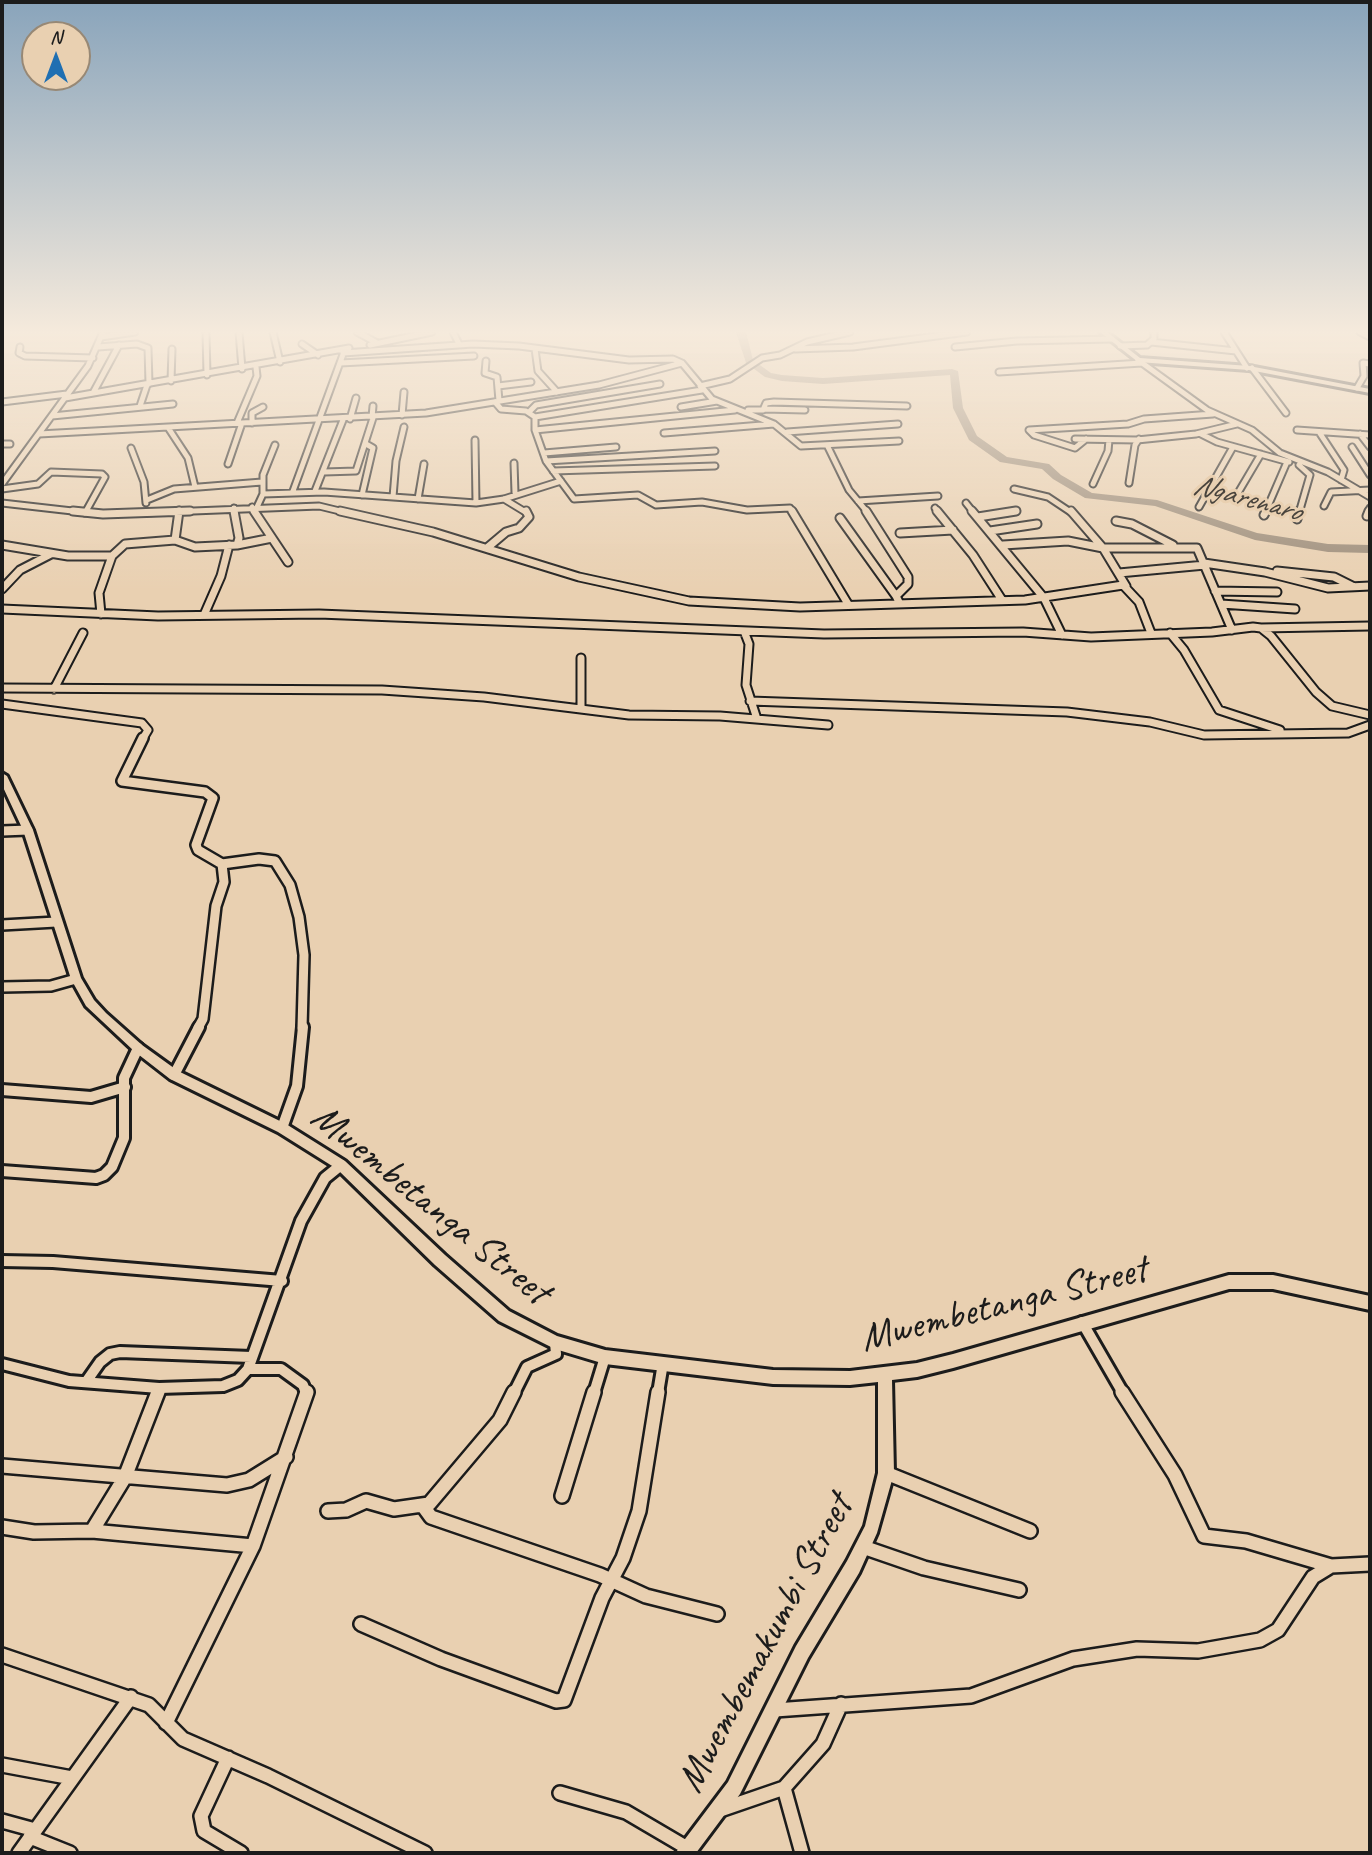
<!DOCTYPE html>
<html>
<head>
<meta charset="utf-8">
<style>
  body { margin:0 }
  #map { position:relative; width:1372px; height:1855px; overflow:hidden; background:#e9d0b1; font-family:Caveat,sans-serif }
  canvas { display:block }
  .frame { position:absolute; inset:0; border:4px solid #1c1c1c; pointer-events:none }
  .north { position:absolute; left:21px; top:21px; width:70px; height:70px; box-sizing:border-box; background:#e9d0b1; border:2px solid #978875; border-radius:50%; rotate:0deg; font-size:19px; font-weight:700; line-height:28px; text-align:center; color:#1c1c1c }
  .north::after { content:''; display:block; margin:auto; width:24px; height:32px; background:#1f6fb2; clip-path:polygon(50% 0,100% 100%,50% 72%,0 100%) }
</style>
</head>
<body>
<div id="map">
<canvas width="1372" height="1855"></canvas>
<div class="frame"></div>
<div class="north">N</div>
</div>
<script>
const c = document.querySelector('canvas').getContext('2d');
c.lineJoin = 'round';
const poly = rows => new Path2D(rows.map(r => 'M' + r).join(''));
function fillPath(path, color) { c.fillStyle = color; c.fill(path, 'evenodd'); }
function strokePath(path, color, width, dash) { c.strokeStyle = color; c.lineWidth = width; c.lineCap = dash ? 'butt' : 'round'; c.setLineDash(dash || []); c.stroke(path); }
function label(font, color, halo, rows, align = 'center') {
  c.font = font + ' Caveat,sans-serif'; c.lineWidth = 6; c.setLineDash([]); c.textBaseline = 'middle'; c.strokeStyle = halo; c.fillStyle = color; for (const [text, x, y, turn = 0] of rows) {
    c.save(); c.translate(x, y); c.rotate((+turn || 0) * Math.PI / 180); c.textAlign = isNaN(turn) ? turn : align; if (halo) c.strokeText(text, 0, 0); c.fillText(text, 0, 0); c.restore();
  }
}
const river = poly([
  [736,332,746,332,753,360,771,373,782,375,823,378,952,369,958,371,963,408,977,436,1007,457,1049,464,1061,475,1092,493,1157,500,1257,533,1328,544,1370,545,1370,553,1328,552,1255,540,1155,506,1085,498,1053,479,1042,469,1000,462,969,440,953,408,950,375,823,384,782,381,765,377,746,363,736,332]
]);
const minorFar4 = poly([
  [206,332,207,375],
  [239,332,242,369],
  [273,332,280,362],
  [357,332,377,343],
  [453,332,459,344],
  [1224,332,1247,368],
  [1360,332,1370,337],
  [101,337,135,332],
  [1151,342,1236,351],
  [302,344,318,355],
  [370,345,432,332],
  [1120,346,1147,345,1154,339,1154,332],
  [20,347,19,353,25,356,93,358],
  [98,347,137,344,148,348,149,384],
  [955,347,1017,341,1112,339],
  [535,349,538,371,557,392],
  [795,349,853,347,967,332],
  [343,353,473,344,519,346,629,360,673,359,682,363,712,399,774,424,801,446,899,441],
  [1138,360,1207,410,1252,430,1280,453,1328,472,1370,497],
  [486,361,485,373,497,377,499,401],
  [340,363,474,356],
  [1252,368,1286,413],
  [999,372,1142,363],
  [171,381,172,349],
  [498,386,531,382],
  [700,386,730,379,762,358,780,355,807,342,850,332],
  [1357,388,1364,376,1363,363,1370,364],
  [93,393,119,345],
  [65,398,349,348],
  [2,402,67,394],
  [495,402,501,409,526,411,535,417,702,390],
  [140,406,147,385],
  [681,407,717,401],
  [764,409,805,410],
  [748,410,763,410,766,403,774,402,907,406],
  [529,412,536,405,660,384],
  [402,415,404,392],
  [52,416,173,404],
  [372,417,373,406],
  [535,417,535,430,546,461,574,499,638,495,656,505,702,502,747,510,790,508,793,513],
  [350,419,356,398],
  [237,423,257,376,256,367],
  [252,423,252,413,263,407],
  [169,429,188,458,195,487],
  [535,430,735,410],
  [1297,430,1370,435],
  [787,432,898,424],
  [1319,432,1344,470,1341,480],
  [664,433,774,424],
  [39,434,426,413,599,385,682,363],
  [1201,434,1217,442,1289,462],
  [1360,434,1370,447],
  [1075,439,1137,440,1196,434,1237,424],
  [1086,439,1075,448,1034,435,1029,430,1128,424,1144,419,1213,414],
  [475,440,476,503],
  [2,444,10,444],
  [828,447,849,490,868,513],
  [1352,447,1370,475],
  [131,448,144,482,146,503],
  [544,453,616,447],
  [546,461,715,451],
  [514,463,515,493],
  [228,464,242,423],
  [553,471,715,466],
  [324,472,356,471,373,418],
  [1129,483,1135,445,1139,439],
  [2,484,88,366,103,332],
  [1093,484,1108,451,1109,440],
  [2,489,38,484,51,472,102,474,105,477,85,513],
  [1014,489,1048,497,1072,513],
  [293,491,345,349],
  [315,491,343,420],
  [263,494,324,492,476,503,504,499,561,481],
  [362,495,373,448,366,444],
  [393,497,396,461,404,427],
  [1235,498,1261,454],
  [418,499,424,464],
  [504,499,527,513],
  [147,500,174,489,262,482],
  [858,501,938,496],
  [2,503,90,513],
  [966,503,974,513],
  [1324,506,1331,492,1370,490],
  [252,507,256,513],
  [257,507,263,494,263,475,275,445],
  [1199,507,1233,447],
  [234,508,235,513],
  [935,508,939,513],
  [143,513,319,506,348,513],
  [1006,513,1016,511],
  [1265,513,1287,462],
  [1299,513,1310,475,1299,465],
  [1368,513,1370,508]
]);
const minorFar3 = poly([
  [73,511,103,514,190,511],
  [234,511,239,538,237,545],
  [254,511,288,562],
  [340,511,433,532,579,577,689,601,800,607,1025,600,1123,585,1139,602,1151,633],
  [792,511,848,604],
  [866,511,908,577,908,584,896,596,899,602],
  [937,511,973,555,1002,600],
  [972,511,1044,598,1062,635],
  [1071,511,1103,548,1126,586],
  [1264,515,1266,511],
  [1367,516,1369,511],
  [978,517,1016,511],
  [840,518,896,596],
  [1297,519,1299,511],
  [1116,521,1132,524,1173,545],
  [990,531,1037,524],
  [900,533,953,530],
  [175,540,195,547,237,545,272,538],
  [2,545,68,556,112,556],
  [1003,545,1068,541,1103,548,1197,548,1232,630],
  [487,548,506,532,519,528,529,517,526,511],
  [1204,563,1265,572,1328,588,1370,586],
  [1277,571,1334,577,1352,586],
  [1119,573,1205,565],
  [2,589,20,570,51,554],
  [1215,591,1277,592],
  [1221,604,1295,609],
  [2,609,158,616,319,614,824,634,1023,632,1091,637,1212,632,1253,627,1261,628,1271,636,1316,692,1332,706,1370,715],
  [101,614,99,593,112,556,125,544,175,540,179,511],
  [204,615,221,576,229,545],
  [1261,628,1370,626],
  [744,631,749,644,746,685,757,719],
  [1170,633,1184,650,1219,710,1280,730],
  [581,658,581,708],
  [2,688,382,690,484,697,629,715,720,716,828,725],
  [54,689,83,633],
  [750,701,1067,712,1150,722,1204,735,1348,733,1370,725],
  [2,704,142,723,148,730,142,740]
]);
const minorFar2 = poly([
  [143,738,122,781,205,792,213,798,196,845,198,850,222,864,224,882,216,906,203,1019,198,1028],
  [2,831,28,830],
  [222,864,259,859,275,861,290,885,299,917,304,955,302,1028],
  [2,925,56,922],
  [2,987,51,986,76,979]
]);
const minorFar1 = poly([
  [174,1075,199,1027],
  [2,1090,91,1097,125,1087],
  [282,1128,297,1086,303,1027],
  [2,1171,96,1178,104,1175,112,1167,124,1138,124,1078,138,1048],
  [2,1261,53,1262,282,1281],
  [1082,1322,1123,1393],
  [2,1364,69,1381,159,1388,223,1386,238,1380,248,1369,301,1221,325,1178,341,1165],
  [248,1369,281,1369,303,1385,306,1393],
  [86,1382,100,1362,110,1354,120,1352,251,1357],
  [157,1393,159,1388],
  [514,1393,527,1367,556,1354,555,1342],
  [594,1393,605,1357],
  [658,1393,663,1363]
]);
const minor = poly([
  [1122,1392,1175,1475,1204,1536,1246,1541,1331,1566],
  [2,1466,227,1485,249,1480,286,1457],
  [886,1473,1030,1531],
  [562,1496,594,1392],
  [423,1506,431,1517,600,1575,646,1596,717,1614],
  [328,1511,346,1510,366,1501,394,1509,429,1504,500,1420,514,1392],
  [2,1527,34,1532,92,1531,253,1546],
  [92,1531,125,1477,158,1392],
  [863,1547,924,1568,1019,1590],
  [361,1624,441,1659,556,1701,564,1700,602,1598,623,1558,639,1511,658,1392],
  [2,1655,149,1705,183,1739,268,1776,425,1853],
  [775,1710,971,1696,1073,1659,1137,1649,1198,1651,1260,1640,1278,1630,1313,1577,1331,1566,1370,1564],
  [166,1723,253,1546,307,1392],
  [228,1758,201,1816,204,1831,241,1853],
  [2,1765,72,1778],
  [560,1793,626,1812,689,1849],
  [720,1810,784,1788],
  [2,1821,35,1830],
  [30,1837,70,1853],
  [19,1853,131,1697],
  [802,1853,784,1788,823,1744,841,1704]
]);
const tertiary = poly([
  [1100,332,1107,332,1140,358,1249,366,1370,389,1370,393,1249,370,1138,362,1100,332],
  [2,773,7,776,33,830,81,978,94,1000,106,1013,142,1045,178,1071,286,1124,345,1161,445,1255,509,1311,557,1336,605,1350,773,1370,850,1371,917,1363,953,1354,1229,1275,1273,1275,1370,1296,1370,1310,1273,1289,1229,1289,953,1368,917,1377,892,1380,894,1473,877,1533,859,1573,808,1658,740,1794,696,1853,676,1853,679,1847,728,1782,796,1646,847,1561,865,1526,878,1473,878,1382,850,1385,773,1384,605,1364,555,1349,499,1321,435,1265,337,1169,278,1132,170,1079,134,1051,86,1006,71,979,23,830,2,785,2,773]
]);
const farWaternames = [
  ["Ngarenaro",1247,499,15]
];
const nearStreetnames = [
  ["Mwembetanga Street",430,1205,39],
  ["Mwembetanga Street",1004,1305,-14],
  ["Mwembemakumbi Street",766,1644,-62]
];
fillPath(river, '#9b8b78');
strokePath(minorFar4, '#1c1c1c', 9);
strokePath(minorFar3, '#1c1c1c', 11);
strokePath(minorFar2, '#1c1c1c', 14);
strokePath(minorFar1, '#1c1c1c', 16);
strokePath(minor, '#1c1c1c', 18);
strokePath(tertiary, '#1c1c1c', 6);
strokePath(minorFar4, '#e9d0b1', 5);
strokePath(minorFar3, '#e9d0b1', 7);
strokePath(minorFar2, '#e9d0b1', 9);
strokePath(minorFar1, '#e9d0b1', 10);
strokePath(minor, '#e9d0b1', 13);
fillPath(tertiary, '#e9d0b1');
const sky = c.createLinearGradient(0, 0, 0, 592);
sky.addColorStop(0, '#89a4bb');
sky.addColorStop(0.56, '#f5eadc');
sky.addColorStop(1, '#f5eadc00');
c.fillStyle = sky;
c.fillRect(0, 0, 1372, 592);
label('italic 30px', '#48433c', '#e9d0b1', farWaternames);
label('40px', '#1c1c1c', '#e9d0b1', nearStreetnames);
</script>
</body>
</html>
